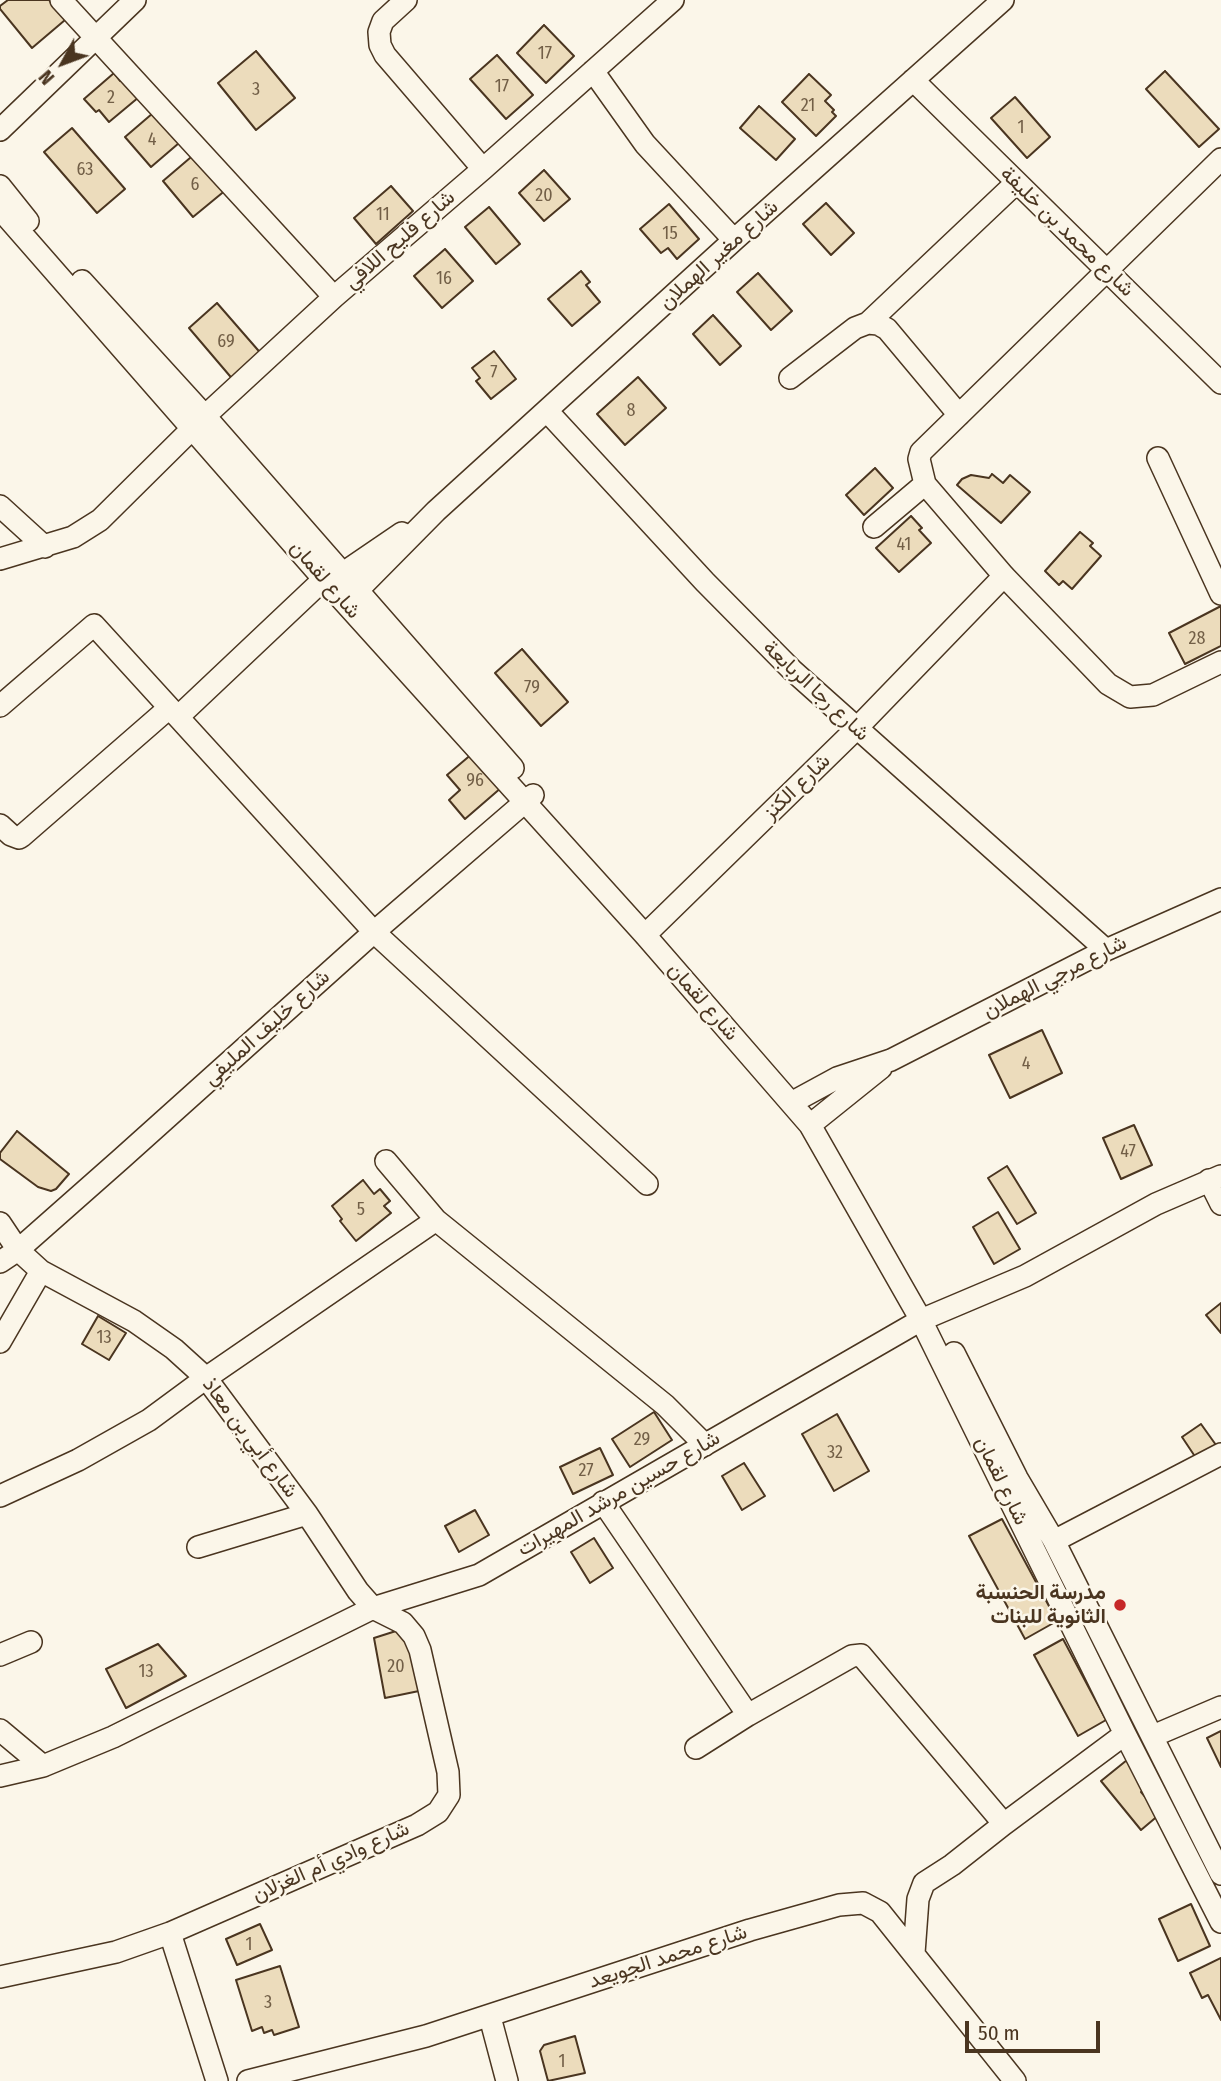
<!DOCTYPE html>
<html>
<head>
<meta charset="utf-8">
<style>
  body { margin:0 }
  #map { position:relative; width:1221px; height:2081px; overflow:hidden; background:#fbf6e9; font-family:"Fira Sans Condensed",sans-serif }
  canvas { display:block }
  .north { position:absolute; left:28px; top:28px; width:70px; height:70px; -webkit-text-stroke:5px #fbf6e9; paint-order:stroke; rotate:229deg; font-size:19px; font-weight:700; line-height:28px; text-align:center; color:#4a3520 }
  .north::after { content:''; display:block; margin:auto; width:24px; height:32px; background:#4a3520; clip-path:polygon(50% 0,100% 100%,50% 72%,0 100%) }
  .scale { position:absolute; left:965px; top:2021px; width:135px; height:32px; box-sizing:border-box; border:4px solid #4a3520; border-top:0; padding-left:9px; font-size:21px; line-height:24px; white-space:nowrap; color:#4a3520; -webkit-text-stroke:5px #fbf6e9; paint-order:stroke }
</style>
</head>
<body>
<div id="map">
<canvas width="1221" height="2081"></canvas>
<div class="north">N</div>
<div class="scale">50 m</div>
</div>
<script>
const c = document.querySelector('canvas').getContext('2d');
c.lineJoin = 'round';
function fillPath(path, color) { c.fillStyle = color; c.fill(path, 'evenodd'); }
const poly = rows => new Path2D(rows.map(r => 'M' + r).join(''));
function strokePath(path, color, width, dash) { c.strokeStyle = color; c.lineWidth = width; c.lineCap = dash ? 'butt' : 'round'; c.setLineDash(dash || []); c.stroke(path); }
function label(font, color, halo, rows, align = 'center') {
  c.font = font + ' "Fira Sans Condensed",Vazirmatn,sans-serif'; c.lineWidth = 5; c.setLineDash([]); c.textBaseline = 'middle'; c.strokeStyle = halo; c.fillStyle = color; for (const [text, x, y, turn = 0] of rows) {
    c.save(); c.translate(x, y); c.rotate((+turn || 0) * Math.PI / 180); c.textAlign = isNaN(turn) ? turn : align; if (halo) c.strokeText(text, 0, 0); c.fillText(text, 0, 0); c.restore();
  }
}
const building = poly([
  [8,0,49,0,65,20,32,48,0,9,0,6,8,0],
  [544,25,574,56,546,83,517,53,544,25],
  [256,51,295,98,256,130,218,83,256,51],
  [497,55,533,95,506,119,470,79,497,55],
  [1165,71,1219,129,1199,147,1146,89,1165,71],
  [114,73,120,81,123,78,139,97,109,122,99,110,96,112,84,99,114,73],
  [809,74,831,95,825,101,834,110,832,112,836,116,816,136,782,102,809,74],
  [1015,97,1050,137,1027,158,991,118,1015,97],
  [759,106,795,139,776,160,740,128,759,106],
  [153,113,179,143,151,167,125,137,153,113],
  [72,128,125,189,97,213,44,152,72,128],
  [197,152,227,189,193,217,163,181,197,152],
  [544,170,570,199,544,221,519,193,544,170],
  [391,186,413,211,376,244,354,218,391,186],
  [826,203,854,233,831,255,803,224,826,203],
  [669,204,699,239,677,259,668,248,661,253,640,229,669,204],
  [489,207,520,244,496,264,465,227,489,207],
  [445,249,473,281,442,308,414,276,445,249],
  [581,271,590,282,586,285,600,302,572,326,548,299,581,271],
  [758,273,792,311,771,330,737,292,758,273],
  [217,303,264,357,235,382,189,328,217,303],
  [713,315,741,346,720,365,693,334,713,315],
  [494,351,516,379,491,399,476,381,480,378,472,368,494,351],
  [638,377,666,408,625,445,597,414,638,377],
  [875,468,893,488,864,515,846,495,875,468],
  [992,474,1003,483,1010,475,1030,492,1001,523,957,485,962,479,971,475,989,478,992,474],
  [911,516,922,528,919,530,931,543,899,572,876,548,911,516],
  [1080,532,1093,543,1090,546,1101,556,1072,589,1063,581,1059,585,1045,571,1080,532],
  [1221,606,1221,646,1185,664,1169,633,1221,606],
  [522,649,568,702,541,726,495,673,522,649],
  [473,753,502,787,465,819,449,800,460,790,447,775,473,753],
  [1042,1030,1062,1073,1010,1098,989,1055,1042,1030],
  [1134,1125,1152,1165,1121,1179,1103,1138,1134,1125],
  [17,1131,69,1174,56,1189,51,1191,38,1187,0,1159,0,1153,17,1131],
  [1007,1166,1036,1213,1017,1224,988,1178,1007,1166],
  [363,1180,374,1194,380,1189,390,1201,384,1206,391,1213,356,1241,340,1221,342,1219,332,1206,363,1180],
  [998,1212,1020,1249,994,1264,973,1227,998,1212],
  [1221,1303,1221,1333,1206,1315,1221,1303],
  [98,1316,126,1333,109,1360,82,1344,98,1316],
  [654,1412,672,1440,630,1467,612,1439,654,1412],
  [837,1414,869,1471,834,1491,802,1434,837,1414],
  [1201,1424,1216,1445,1196,1458,1182,1437,1201,1424],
  [600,1448,613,1475,573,1494,560,1467,600,1448],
  [744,1463,765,1496,742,1510,722,1476,744,1463],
  [475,1510,489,1535,459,1552,445,1526,475,1510],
  [1002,1519,1057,1621,1025,1639,969,1536,1002,1519],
  [594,1538,613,1568,590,1583,571,1552,594,1538],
  [396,1631,405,1636,409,1642,419,1691,385,1698,374,1638,396,1631],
  [1063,1639,1106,1720,1078,1736,1034,1655,1063,1639],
  [158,1644,186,1676,126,1708,106,1669,158,1644],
  [1221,1731,1221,1767,1207,1738,1221,1731],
  [1127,1760,1148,1786,1141,1792,1160,1814,1141,1830,1101,1781,1127,1760],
  [1191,1904,1210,1946,1178,1961,1159,1919,1191,1904],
  [260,1924,272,1950,237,1965,226,1939,260,1924],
  [1221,1958,1221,2020,1208,1995,1202,1998,1190,1973,1221,1958],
  [280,1966,299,2027,274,2035,272,2030,264,2033,262,2027,252,2031,236,1980,280,1966],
  [575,2036,585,2073,548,2081,540,2051,544,2045,575,2036]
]);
const minor = poly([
  [61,0,334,297],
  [406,0,383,21,379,32,380,45,385,55,483,169],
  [593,71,645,144,734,240],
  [913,80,1221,383],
  [0,130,135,0],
  [1221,159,921,452,919,459,925,484,1004,576,1108,684,1130,697,1153,695,1221,662],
  [0,186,28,221],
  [0,209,328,584,645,935,810,1125,921,1320,1125,1734,1221,1922],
  [82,281,205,416,513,768],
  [868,323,1016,183],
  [790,378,855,328,868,323,878,324,887,329,959,415],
  [547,411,705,582,792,670,1106,950],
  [1158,458,1221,594],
  [0,506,45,547],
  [874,527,925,484],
  [0,559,73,537,100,520,205,416,334,297,483,169,673,0],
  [333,580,402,533],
  [347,601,436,511,734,240,1003,0],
  [0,706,94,625,374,932,647,1184],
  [179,716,324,579],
  [0,825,11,835,19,838,22,836,169,708],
  [645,935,856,729,1004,576],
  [791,1103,837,1078,891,1060,1106,950,1221,899],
  [810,1125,881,1068],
  [386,1161,436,1220,665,1405,705,1445],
  [1209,1180,1221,1204],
  [0,1223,18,1250,41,1271,134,1321,174,1349,206,1378,307,1514,358,1591,373,1608,403,1623,414,1636,420,1650,448,1772,449,1795,438,1812,417,1825,170,1933,116,1952,0,1977],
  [0,1262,18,1250,121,1159,374,932,533,795],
  [0,1342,41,1271],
  [954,1353,1017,1478,1054,1541,1221,1874],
  [0,1496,78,1460,149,1420,206,1378,436,1220],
  [603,1502,748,1715,852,1656,861,1655,1004,1824,1125,1734],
  [1054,1541,1221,1454],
  [198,1547,307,1514],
  [0,1655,31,1642],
  [0,1730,43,1766],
  [1153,1736,1221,1707],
  [696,1748,748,1715],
  [0,1776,43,1766,113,1737,373,1608,479,1575,921,1320,1025,1276,1156,1204,1221,1176],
  [170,1933,217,2081],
  [914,1953,918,1899,924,1883,952,1865,1004,1824],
  [490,2017,507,2081],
  [248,2081,426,2036,750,1930,839,1905,863,1903,880,1912,1015,2081]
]);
const markers = [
  [1120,1605,7,"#c62828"]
];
const numberNames = [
  ["17",545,54],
  ["17",502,87],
  ["3",256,90],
  ["2",111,98],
  ["21",808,106],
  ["1",1021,128],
  ["4",152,140],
  ["63",85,170],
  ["6",195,185],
  ["20",544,196],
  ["11",383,215],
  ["15",670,234],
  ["16",444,279],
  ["69",226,342],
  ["7",494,373],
  ["8",631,411],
  ["41",904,545],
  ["28",1197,639],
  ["79",532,688],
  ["96",475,781],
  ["4",1026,1064],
  ["47",1128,1152],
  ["5",361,1210],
  ["13",104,1338],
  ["29",642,1440],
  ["32",835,1453],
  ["27",586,1471],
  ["20",396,1667],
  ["13",146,1672],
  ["1",249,1945],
  ["3",268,2003],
  ["1",562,2062]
];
const streetNames = [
  ["شارع محمد بن خليفة",1067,232,44],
  ["شارع فليح اللافي",400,240,-41],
  ["شارع مغير الهملان",719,255,-42],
  ["شارع لقمان",325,580,49],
  ["شارع رجا الربابعة",816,691,43],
  ["شارع الكنز",797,787,-44],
  ["شارع مرجي الهملان",1055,977,-27],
  ["شارع لقمان",703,1002,49],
  ["شارع خليف المليفي",267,1028,-42],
  ["شارع أبي بن معاذ",250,1438,53],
  ["شارع لقمان",1001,1481,64],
  ["شارع حسين مرشد المهيرات",619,1494,-30],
  ["شارع وادي أم الغزلان",331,1862,-24],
  ["شارع محمد الجويعد",668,1957,-18]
];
const poiNames = [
  ["مدرسة الحنسبة",1106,1593],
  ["الثانوية للبنات",1106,1617]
];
fillPath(building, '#ecdcbc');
strokePath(building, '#4a3520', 2);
strokePath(minor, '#4a3520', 24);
strokePath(minor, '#fbf6e9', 21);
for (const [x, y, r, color] of markers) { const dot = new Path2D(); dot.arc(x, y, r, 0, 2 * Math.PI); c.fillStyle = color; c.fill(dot); strokePath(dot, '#fbf6e9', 2.5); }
label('18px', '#725f47', null, numberNames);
label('21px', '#4a3520', '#fbf6e9', streetNames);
label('bold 21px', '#4a3520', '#fbf6e9', poiNames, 'right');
</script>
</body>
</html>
